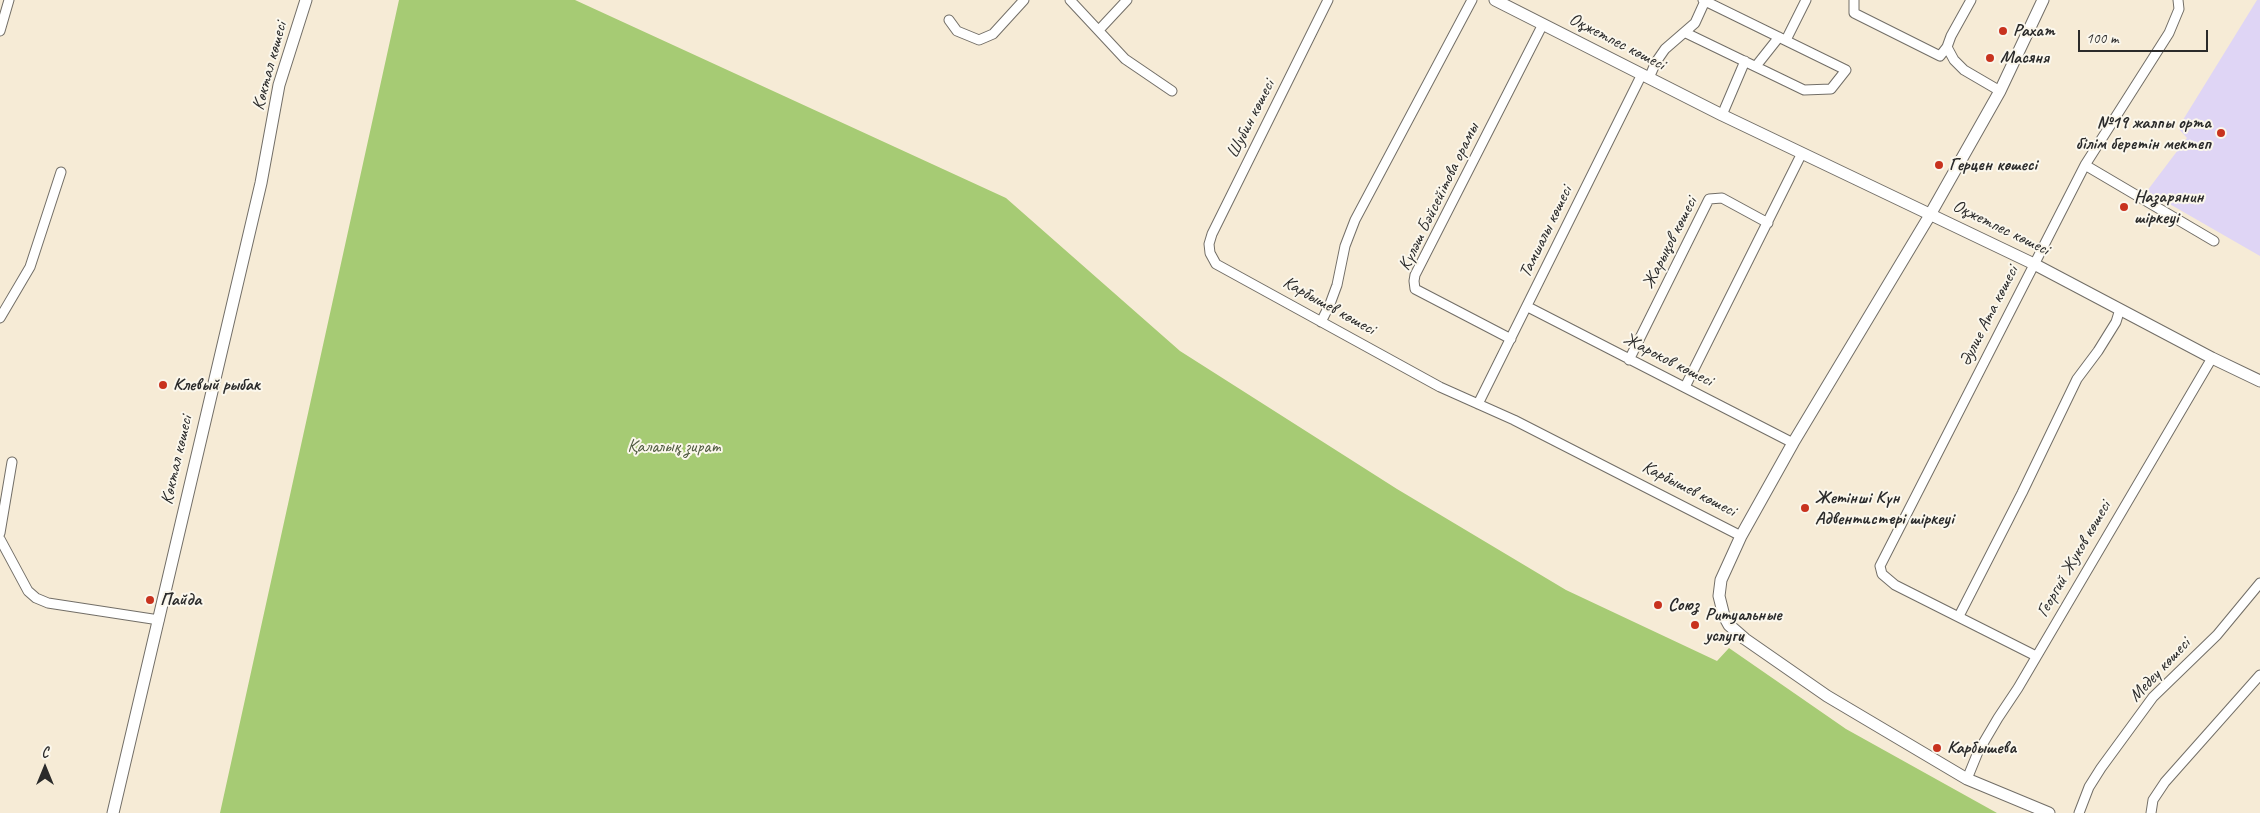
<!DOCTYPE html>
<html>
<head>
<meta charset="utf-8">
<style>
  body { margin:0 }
  #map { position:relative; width:2260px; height:813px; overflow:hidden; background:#f6ebd6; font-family:Caveat,sans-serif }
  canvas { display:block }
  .north { position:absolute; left:20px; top:743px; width:50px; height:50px; -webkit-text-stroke:4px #fbf7ec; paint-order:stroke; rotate:0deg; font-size:14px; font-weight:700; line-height:20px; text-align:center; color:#2b2b2b }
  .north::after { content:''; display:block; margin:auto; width:18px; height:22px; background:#2b2b2b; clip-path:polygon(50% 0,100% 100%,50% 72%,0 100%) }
  .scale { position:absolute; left:2078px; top:30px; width:130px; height:22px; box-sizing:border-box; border:2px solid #2b2b2b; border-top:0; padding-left:6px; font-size:15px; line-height:18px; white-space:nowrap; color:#2b2b2b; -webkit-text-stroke:4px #fbf7ec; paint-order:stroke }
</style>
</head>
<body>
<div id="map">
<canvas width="2260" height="813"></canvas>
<div class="north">С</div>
<div class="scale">100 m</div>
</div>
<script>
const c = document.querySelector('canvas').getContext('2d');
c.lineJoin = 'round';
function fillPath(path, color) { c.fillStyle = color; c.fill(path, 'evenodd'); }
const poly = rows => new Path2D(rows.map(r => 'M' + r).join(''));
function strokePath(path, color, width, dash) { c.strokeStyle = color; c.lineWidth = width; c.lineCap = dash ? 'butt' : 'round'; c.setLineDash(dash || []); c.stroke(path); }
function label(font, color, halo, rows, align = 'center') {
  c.font = font + ' Caveat,sans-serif'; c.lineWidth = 4; c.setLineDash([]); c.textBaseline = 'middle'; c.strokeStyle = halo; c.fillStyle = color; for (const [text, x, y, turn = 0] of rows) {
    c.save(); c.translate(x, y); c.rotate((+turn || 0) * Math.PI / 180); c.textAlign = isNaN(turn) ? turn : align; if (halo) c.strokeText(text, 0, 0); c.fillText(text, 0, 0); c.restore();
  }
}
const built = poly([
  [2257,0,2260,0,2260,256,2147,191,2187,138,2178,128]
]);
const green = poly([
  [399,0,575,0,1006,198,1180,351,1397,489,1566,590,1717,661,1729,648,1846,729,1997,813,220,813]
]);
const minor = poly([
  [1070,0,1125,59,1172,91],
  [1328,0,1212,234,1209,244,1210,253,1216,264,1440,387,1514,420,1741,536],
  [1854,0,1854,13,1940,56,1947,47,1951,36,1971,0],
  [949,20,957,31,979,40,993,34,1024,0],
  [1099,30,1127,0],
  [0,31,9,0],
  [1686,33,1804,90,1831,89,1846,70,1703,0],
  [1786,40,1806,0],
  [1947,47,1954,60,1964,70,2000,91],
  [1756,66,1779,37],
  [1649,78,1656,62,1665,49,1695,23,1705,1],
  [1722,115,1745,61],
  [2085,165,2214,241],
  [1528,307,1793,443],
  [0,318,30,267,61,172],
  [1321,322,1330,304,1337,285,1345,246,1355,220,1472,0],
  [1511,339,1415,289,1414,281,1415,275,1543,24],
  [1629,360,1709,199,1722,198,1768,223],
  [1685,387,1802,153],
  [1478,404,1642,74],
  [0,533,12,462],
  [0,539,28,591,36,598,48,603,159,620],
  [1959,616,2022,493,2077,379,2098,351,2116,322,2120,309],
  [2036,656,1895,585,1882,574,1880,566,2085,165,2169,33,2179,9,2178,0],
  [1967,779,1978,752,1998,718,2018,688,2212,358],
  [2079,813,2089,787,2101,768,2153,697,2217,635,2260,583],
  [2151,813,2153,800,2165,782,2260,675]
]);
const tertiary = poly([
  [1495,0,1722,115,2034,264,2212,358,2260,381],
  [2043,0,2000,91,1927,220,1793,443,1741,536,1721,580,1719,596,1724,616,1729,625,1745,639,1827,696,1967,779,2049,813],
  [113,813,261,183,279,85,306,0]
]);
const markers = [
  [2003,31,5,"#c8321e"],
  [1990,58,5,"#c8321e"],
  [2221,133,5,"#c8321e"],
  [1939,165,5,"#c8321e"],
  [2124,207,5,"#c8321e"],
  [163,385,5,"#c8321e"],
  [1805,508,5,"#c8321e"],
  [150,600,5,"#c8321e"],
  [1658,605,5,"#c8321e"],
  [1695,625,5,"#c8321e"],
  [1937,748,5,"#c8321e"]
];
const poiNames = [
  ["Рахат",2013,31],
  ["Масяня",2000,58],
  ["№19 жалпы орта",2211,123,"right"],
  ["білім беретін мектеп",2211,144,"right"],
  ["Герцен көшесі",1949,165],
  ["Назарянин",2134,197],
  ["шіркеуі",2134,218],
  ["Клевый рыбак",173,385],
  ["Жетінші Күн",1815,498],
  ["Адвентистері шіркеуі",1815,519],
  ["Пайда",160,600],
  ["Союз",1668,605],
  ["Ритуальные",1705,615],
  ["услуги",1705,636],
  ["Карбышева",1947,748]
];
const streetNames = [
  ["Оқжетпес көшесі",1617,42,27],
  ["Көктал көшесі",270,66,-75],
  ["Шубин көшесі",1251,119,-63],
  ["Күләш Бәйсейітова орамы",1439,197,-64],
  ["Оқжетпес көшесі",2001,228,26],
  ["Тамшалы көшесі",1546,232,-64],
  ["Жарықов көшесі",1670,243,-63],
  ["Карбышев көшесі",1329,306,29],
  ["Әулие Ата көшесі",1989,316,-63],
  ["Жароков көшесі",1668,360,27],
  ["Көктал көшесі",177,460,-77],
  ["Карбышев көшесі",1689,489,27],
  ["Георгий Жуков көшесі",2074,559,-60],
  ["Медеу көшесі",2160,670,-47]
];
const parkNames = [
  ["Қалалық зират",674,447]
];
fillPath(built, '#dfd5f5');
fillPath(green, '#a6cb74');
strokePath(minor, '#726e67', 11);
strokePath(tertiary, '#726e67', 13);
strokePath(minor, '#fff', 9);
strokePath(tertiary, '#fff', 11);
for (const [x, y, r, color] of markers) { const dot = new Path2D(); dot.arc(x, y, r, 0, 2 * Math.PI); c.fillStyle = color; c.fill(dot); strokePath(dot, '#fbf7ec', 2); }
label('bold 18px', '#2b2b2b', '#fbf7ec', poiNames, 'left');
label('18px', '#2b2b2b', '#fbf7ec', streetNames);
label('18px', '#505b41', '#fbf7ec', parkNames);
</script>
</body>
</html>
